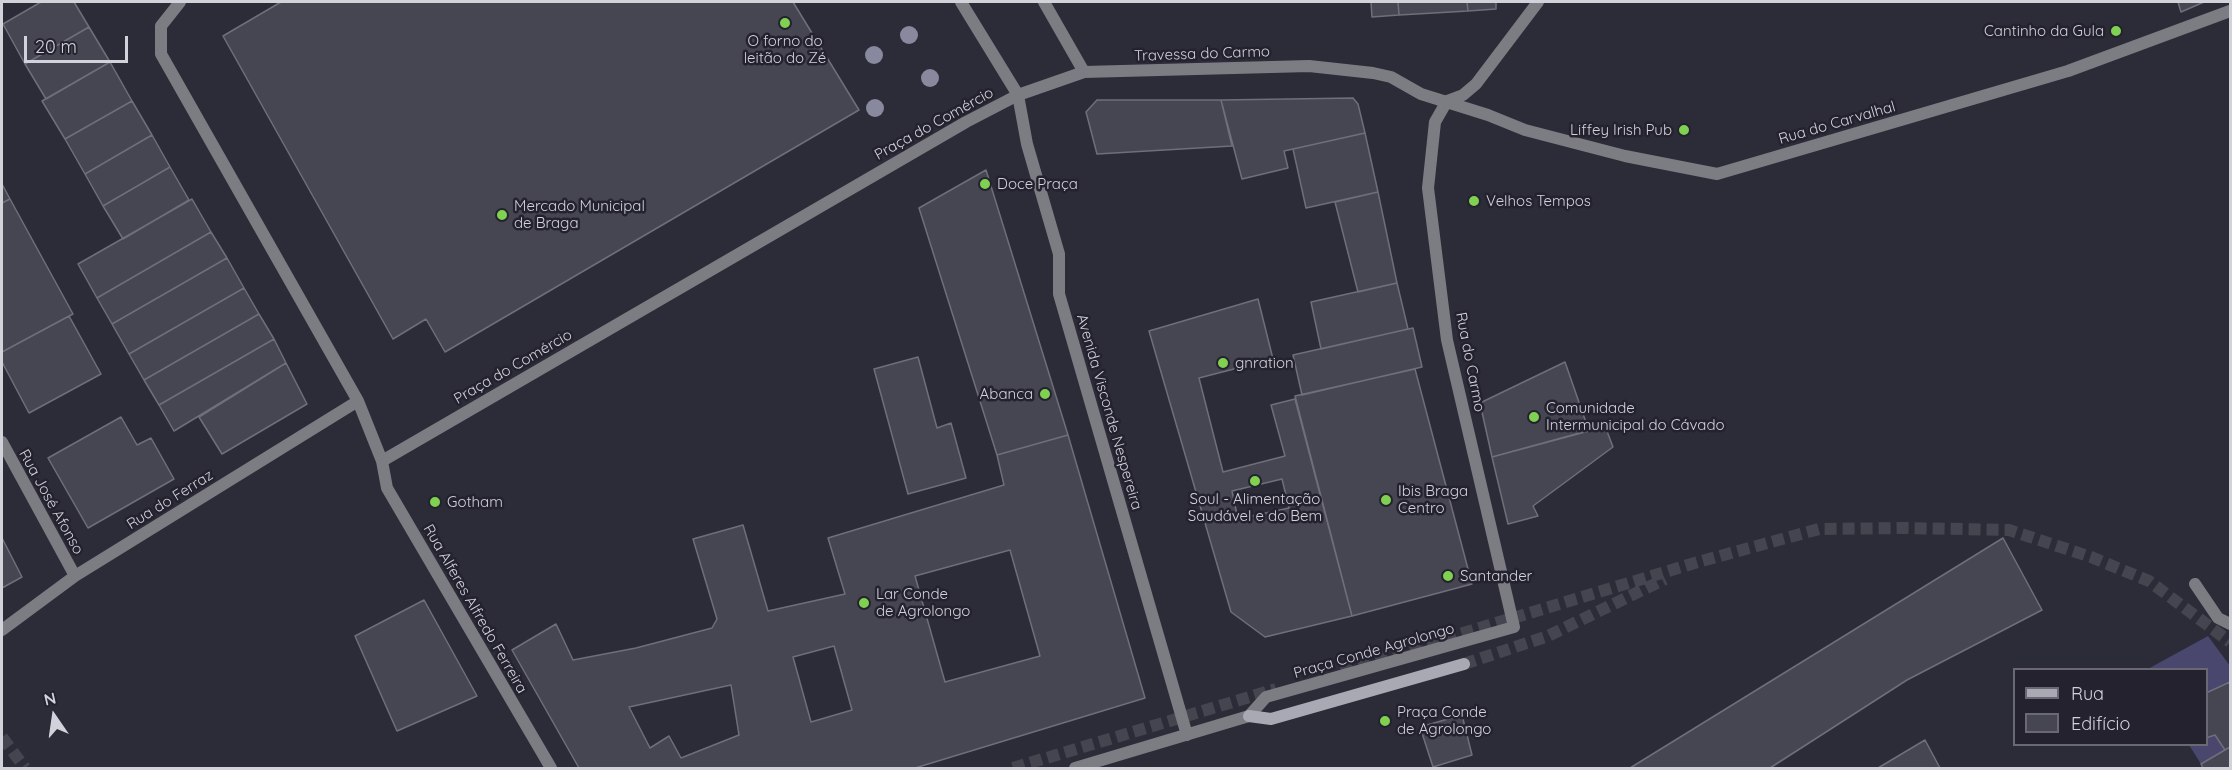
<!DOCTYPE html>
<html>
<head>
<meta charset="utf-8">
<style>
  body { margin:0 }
  #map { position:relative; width:2232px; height:770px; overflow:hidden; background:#2c2c38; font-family:Quicksand,sans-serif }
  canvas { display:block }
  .frame { position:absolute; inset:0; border:3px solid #d2d2da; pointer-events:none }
  .legend { position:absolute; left:2013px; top:668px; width:195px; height:78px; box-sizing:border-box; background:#23222e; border:2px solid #696873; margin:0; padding:8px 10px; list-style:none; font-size:18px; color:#d2d2da }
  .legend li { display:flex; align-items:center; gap:12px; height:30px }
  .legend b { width:30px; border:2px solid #696873 }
  .north { position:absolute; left:24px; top:686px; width:60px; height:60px; -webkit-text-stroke:4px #23222e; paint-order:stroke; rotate:347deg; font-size:16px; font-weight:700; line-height:24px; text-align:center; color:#d2d2da }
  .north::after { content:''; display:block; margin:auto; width:21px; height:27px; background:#d2d2da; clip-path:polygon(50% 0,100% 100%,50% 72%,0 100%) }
  .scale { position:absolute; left:24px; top:36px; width:104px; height:27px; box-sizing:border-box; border:3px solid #d2d2da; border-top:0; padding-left:8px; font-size:18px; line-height:21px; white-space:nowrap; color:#d2d2da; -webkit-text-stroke:4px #23222e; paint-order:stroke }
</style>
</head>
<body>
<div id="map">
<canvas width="2232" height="770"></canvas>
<div class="frame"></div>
<ul class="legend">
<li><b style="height:8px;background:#a9a9b3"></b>Rua</li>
<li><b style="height:16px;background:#464653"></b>Edifício</li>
</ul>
<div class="north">N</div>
<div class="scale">20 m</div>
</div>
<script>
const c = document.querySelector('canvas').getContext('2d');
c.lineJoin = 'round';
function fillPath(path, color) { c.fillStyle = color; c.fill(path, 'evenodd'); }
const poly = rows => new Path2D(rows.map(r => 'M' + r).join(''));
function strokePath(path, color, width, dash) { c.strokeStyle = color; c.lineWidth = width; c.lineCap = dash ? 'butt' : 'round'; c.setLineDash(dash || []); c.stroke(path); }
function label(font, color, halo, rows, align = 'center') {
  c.font = font + ' Quicksand,sans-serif'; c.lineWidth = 5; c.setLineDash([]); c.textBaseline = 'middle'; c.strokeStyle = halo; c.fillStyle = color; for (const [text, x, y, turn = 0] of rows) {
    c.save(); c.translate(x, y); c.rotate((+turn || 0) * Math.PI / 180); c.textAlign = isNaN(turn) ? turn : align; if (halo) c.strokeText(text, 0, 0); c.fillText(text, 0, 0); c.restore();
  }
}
const green = poly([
  [2208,636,2230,666,2230,682,2207,693,2206,670,2146,670],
  [2215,735,2225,750,2201,764,2189,745,2206,744,2207,738]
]);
const building = poly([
  [41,2,74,2,89,27,25,64,3,24,41,2],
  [281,2,793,2,859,110,445,352,426,319,393,339,223,36,281,2],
  [1371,2,1398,2,1399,15,1372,17,1371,2],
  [1398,2,1467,2,1468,11,1399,15,1398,2],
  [1467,2,1496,2,1496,9,1468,11,1467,2],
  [2178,2,2204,2,2181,12,2178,2],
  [89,27,110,62,46,99,25,64,89,27],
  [110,62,132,101,65,139,42,101,110,62],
  [1353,98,1358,104,1365,133,1284,151,1288,168,1242,179,1221,100,1353,98],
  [1097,100,1221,100,1232,146,1097,154,1086,112,1097,100],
  [132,101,152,135,85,174,65,139,132,101],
  [1365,133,1378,192,1306,208,1293,149,1365,133],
  [152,135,170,167,103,206,85,174,152,135],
  [170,167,189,200,123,239,103,206,170,167],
  [986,170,1068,435,997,455,919,208,986,170],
  [2,184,10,199,2,203,2,184],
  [1378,192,1397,283,1358,292,1335,202,1378,192],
  [10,199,73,314,2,352,2,203,10,199],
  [192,199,211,232,97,298,78,264,192,199],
  [211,232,227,258,112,324,97,298,211,232],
  [227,258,244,288,129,354,112,324,227,258],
  [1397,283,1408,329,1321,349,1311,302,1397,283],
  [244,288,259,314,144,380,129,354,244,288],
  [1258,299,1273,359,1199,378,1223,472,1285,456,1271,405,1295,399,1352,616,1265,637,1231,612,1149,331,1258,299],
  [1282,479,1289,508,1238,519,1232,491,1282,479],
  [259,314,274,339,159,405,144,380,259,314],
  [69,316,101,374,29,413,2,362,2,352,69,316],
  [1413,328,1422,367,1302,395,1293,355,1413,328],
  [274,339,286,363,174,431,159,405,274,339],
  [918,357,937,428,951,423,966,478,908,494,874,369,918,357],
  [1565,362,1589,431,1492,457,1480,403,1565,362],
  [286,363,307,404,222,454,199,417,286,363],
  [1415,369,1472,584,1352,616,1295,396,1415,369],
  [121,417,137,445,151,438,174,479,88,528,48,458,121,417],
  [1605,426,1613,447,1533,506,1538,516,1508,524,1492,457,1605,426],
  [1068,435,1145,698,915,768,579,768,512,650,556,624,573,660,636,648,712,628,717,619,693,539,743,525,768,611,845,594,828,538,1004,485,997,455,1068,435],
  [1010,550,1040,656,945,682,915,576,1010,550],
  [834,646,852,710,811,722,793,657,834,646],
  [731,685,739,735,681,758,669,736,650,748,629,707,731,685],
  [2,538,22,577,2,588,2,538],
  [2003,538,2042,610,1907,680,1770,768,1630,768,2003,538],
  [424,600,477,696,397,731,355,636,424,600],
  [2230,682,2230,747,2225,750,2215,735,2206,738,2206,693,2230,682],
  [1462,715,1472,755,1433,767,1420,727,1462,715],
  [1925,740,1940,768,1878,768,1925,740],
  [2230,747,2230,768,2203,768,2201,764,2230,747]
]);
const secondaryTunnel = poly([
  [1464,664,1548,636,1665,579],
  [1341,670,1698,562,1819,529,1906,528,2009,530,2091,557,2149,581,2230,642],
  [2,737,25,768],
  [1013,768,1276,689]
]);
const service = poly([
  [961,2,1018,95]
]);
const pedestrian = poly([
  [2195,584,2218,618,2230,624]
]);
const minor = poly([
  [180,2,161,26,161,54,358,401,382,461,387,488,551,768],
  [1044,2,1084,72],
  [1018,95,1027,144,1059,254,1059,294,1187,735],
  [2,442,75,576],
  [382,461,966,122,1018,95,1084,72,1309,66,1373,73,1391,77,1421,94,1488,115,1525,130,1625,156,1717,174,2068,71,2230,11],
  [2,630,75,576,358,401],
  [1075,768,1249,716,1266,697,1514,627,1447,340,1428,188,1435,122,1447,101]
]);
const tertiary = poly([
  [1447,101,1463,95,1476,84,1538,2]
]);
const secondary = poly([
  [1249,716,1271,719,1464,664]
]);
const trees = [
  [909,35],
  [874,55],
  [930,78],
  [875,108]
];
const markers = [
  [785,23,6,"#80d051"],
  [2116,31,6,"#80d051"],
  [1684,130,6,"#80d051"],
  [985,184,6,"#80d051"],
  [1474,201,6,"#80d051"],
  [502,215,6,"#80d051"],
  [1223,363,6,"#80d051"],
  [1045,394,6,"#80d051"],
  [1534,417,6,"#80d051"],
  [1255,481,6,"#80d051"],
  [1386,500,6,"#80d051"],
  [435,502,6,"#80d051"],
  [1448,576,6,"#80d051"],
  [864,603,6,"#80d051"],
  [1385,721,6,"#80d051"]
];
const poiNames = [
  ["Cantinho da Gula",2104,31,"right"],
  ["O forno do",785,41,"center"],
  ["leitão do Zé",785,58,"center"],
  ["Liffey Irish Pub",1672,130,"right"],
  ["Doce Praça",997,184],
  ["Velhos Tempos",1486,201],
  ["Mercado Municipal",514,206],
  ["de Braga",514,223],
  ["gnration",1235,363],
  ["Abanca",1033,394,"right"],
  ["Comunidade",1546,408],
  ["Intermunicipal do Cávado",1546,425],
  ["Ibis Braga",1398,491],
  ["Centro",1398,508],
  ["Soul - Alimentação",1255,499,"center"],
  ["Saudável e do Bem",1255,516,"center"],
  ["Gotham",447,502],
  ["Santander",1460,576],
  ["Lar Conde",876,594],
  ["de Agrolongo",876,611],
  ["Praça Conde",1397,712],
  ["de Agrolongo",1397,729]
];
const streetNames = [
  ["Travessa do Carmo",1202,54,-2],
  ["Rua do Carvalhal",1837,123,-16],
  ["Praça do Comércio",934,124,-29],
  ["Rua do Carmo",1470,362,79],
  ["Praça do Comércio",513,367,-30],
  ["Avenida Visconde Nespereira",1109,412,74],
  ["Rua do Ferraz",170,500,-32],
  ["Rua José Afonso",51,502,61],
  ["Rua Alferes Alfredo Ferreira",475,609,60],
  ["Praça Conde Agrolongo",1374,651,-16]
];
fillPath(green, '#49476e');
fillPath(building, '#464653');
strokePath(building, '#6f6f7c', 1.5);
strokePath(secondaryTunnel, '#454550', 12, [12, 6]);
strokePath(service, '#7c7c83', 12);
strokePath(pedestrian, '#7c7c83', 12);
strokePath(minor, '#7c7c83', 12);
strokePath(tertiary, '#7c7c83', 12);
strokePath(secondary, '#a9a9b3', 12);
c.fillStyle = '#88889f';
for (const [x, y] of trees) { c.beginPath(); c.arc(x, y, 9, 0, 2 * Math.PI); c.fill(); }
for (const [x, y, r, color] of markers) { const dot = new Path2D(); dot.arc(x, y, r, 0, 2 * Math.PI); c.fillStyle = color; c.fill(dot); strokePath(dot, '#23222e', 2); }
label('15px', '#d2d2da', '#23222e', poiNames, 'left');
label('15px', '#d2d2da', '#23222e', streetNames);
</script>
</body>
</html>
